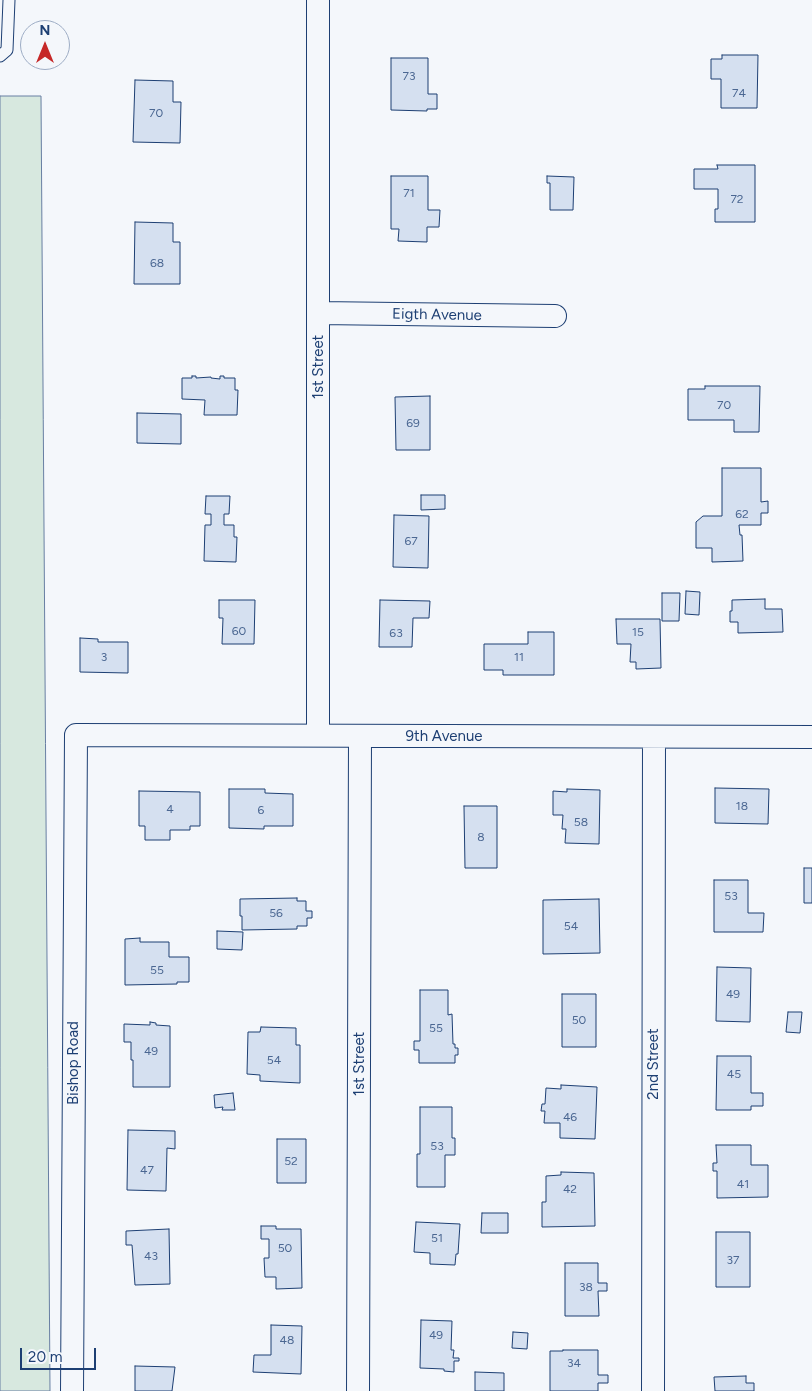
<!DOCTYPE html>
<html>
<head>
<meta charset="utf-8">
<style>
  body { margin:0 }
  #map { position:relative; width:812px; height:1391px; overflow:hidden; background:#f4f7fb; font-family:Figtree,sans-serif }
  canvas { display:block }
  .north { position:absolute; left:20px; top:20px; width:50px; height:50px; box-sizing:border-box; background:#f4f7fb; border:1px solid #9eadc5; border-radius:50%; rotate:0deg; font-size:14px; font-weight:700; line-height:20px; text-align:center; color:#1d3f73 }
  .north::after { content:''; display:block; margin:auto; width:18px; height:22px; background:#c62828; clip-path:polygon(50% 0,100% 100%,50% 72%,0 100%) }
  .scale { position:absolute; left:20px; top:1348px; width:76px; height:22px; box-sizing:border-box; border:2px solid #1d3f73; border-top:0; padding-left:6px; font-size:15px; line-height:18px; white-space:nowrap; color:#1d3f73; -webkit-text-stroke:4px #f4f7fb; paint-order:stroke }
</style>
</head>
<body>
<div id="map">
<canvas width="812" height="1391"></canvas>
<div class="north">N</div>
<div class="scale">20 m</div>
</div>
<script>
const c = document.querySelector('canvas').getContext('2d');
c.lineJoin = 'round';
function fillPath(path, color) { c.fillStyle = color; c.fill(path, 'evenodd'); }
const poly = rows => new Path2D(rows.map(r => 'M' + r).join(''));
function strokePath(path, color, width, dash) { c.strokeStyle = color; c.lineWidth = width; c.lineCap = dash ? 'butt' : 'round'; c.setLineDash(dash || []); c.stroke(path); }
function label(font, color, halo, rows, align = 'center') {
  c.font = font + ' Figtree,sans-serif'; c.lineWidth = 4; c.setLineDash([]); c.textBaseline = 'middle'; c.strokeStyle = halo; c.fillStyle = color; for (const [text, x, y, turn = 0] of rows) {
    c.save(); c.translate(x, y); c.rotate((+turn || 0) * Math.PI / 180); c.textAlign = isNaN(turn) ? turn : align; if (halo) c.strokeText(text, 0, 0); c.fillText(text, 0, 0); c.restore();
  }
}
const green = poly([
  [0,96,41,96,50,1391,0,1391,0,96]
]);
const building = poly([
  [722,55,758,55,757,108,721,108,721,79,711,79,711,59,722,59,722,55],
  [391,58,428,58,428,94,437,94,437,109,427,109,427,111,391,110,391,58],
  [135,80,173,81,173,102,181,102,180,143,133,142,135,80],
  [717,165,755,165,755,222,715,222,715,209,718,209,718,189,694,189,694,169,718,169,717,165],
  [391,176,428,176,428,210,440,210,439,227,427,227,427,242,398,241,399,229,391,229,391,176],
  [547,176,574,177,573,210,550,210,550,183,547,183,547,176],
  [135,222,173,223,173,242,180,242,180,284,134,284,135,222],
  [192,376,196,376,196,378,211,377,211,378,220,379,220,376,224,376,224,378,235,378,235,390,238,390,237,415,204,415,205,400,182,399,182,378,192,378,192,376],
  [705,386,760,386,759,432,734,432,734,420,688,420,688,389,705,389,705,386],
  [430,396,430,450,396,450,395,397,430,396],
  [137,413,181,414,181,444,137,443,137,413],
  [722,468,761,468,761,502,768,501,768,513,761,513,761,525,739,525,740,535,742,535,743,561,712,562,712,548,696,548,696,522,703,516,722,516,722,468],
  [421,495,445,495,445,509,421,510,421,495],
  [206,496,230,496,229,514,224,514,224,525,234,525,234,537,237,537,236,562,204,561,205,525,211,525,211,514,205,514,206,496],
  [394,515,429,516,428,568,393,567,394,515],
  [686,591,700,592,699,615,685,614,686,591],
  [662,593,680,593,679,621,662,621,662,593],
  [765,599,765,609,782,609,783,632,738,633,738,622,730,622,730,611,732,611,732,600,765,599],
  [219,600,255,600,254,644,222,644,223,618,219,618,219,600],
  [380,600,430,601,429,618,413,618,412,647,379,647,380,600],
  [616,619,660,619,661,668,636,669,636,662,630,662,631,644,617,644,616,619],
  [528,632,554,632,554,675,503,675,503,670,484,670,484,644,528,644,528,632],
  [80,638,98,639,98,642,128,642,128,673,80,672,80,638],
  [715,788,769,789,768,824,715,823,715,788],
  [229,789,265,789,265,793,293,794,293,826,264,826,264,829,229,828,229,789],
  [567,789,600,790,599,844,565,843,566,829,562,829,563,815,553,815,553,791,567,792,567,789],
  [139,791,200,792,200,826,190,826,190,830,170,830,170,840,145,840,145,826,139,826,139,791],
  [464,806,497,806,497,868,465,868,464,806],
  [804,868,812,868,812,903,804,903,804,868],
  [714,880,748,880,748,913,764,913,763,932,714,932,714,880],
  [297,898,297,901,306,901,306,911,312,911,312,918,307,918,307,926,297,926,297,929,242,930,242,916,240,916,240,899,297,898],
  [599,899,600,953,543,954,543,900,599,899],
  [217,931,243,932,242,950,217,949,217,931],
  [140,938,140,942,169,942,169,957,189,957,189,982,177,982,177,984,125,985,125,939,140,938],
  [717,967,751,968,750,1022,716,1021,717,967],
  [420,990,448,990,448,1015,452,1014,453,1044,455,1044,455,1048,458,1048,458,1055,455,1055,455,1063,419,1063,419,1050,414,1050,414,1041,420,1041,420,990],
  [562,994,596,994,596,1047,562,1047,562,994],
  [788,1012,802,1012,800,1033,786,1032,788,1012],
  [150,1022,156,1023,156,1025,170,1026,170,1087,133,1087,133,1060,131,1060,131,1042,124,1042,124,1024,150,1025,150,1022],
  [261,1027,296,1028,296,1045,300,1045,300,1083,260,1081,260,1075,247,1074,248,1032,260,1032,261,1027],
  [717,1056,751,1056,751,1093,763,1093,763,1106,751,1106,751,1110,716,1110,717,1056],
  [561,1085,597,1087,595,1139,560,1138,560,1123,544,1123,545,1111,541,1111,542,1104,545,1104,546,1088,561,1089,561,1085],
  [233,1093,235,1110,222,1110,223,1107,215,1108,214,1095,233,1093],
  [420,1107,452,1107,452,1138,455,1138,455,1155,445,1155,445,1187,417,1187,417,1154,420,1154,420,1107],
  [128,1130,175,1131,175,1149,167,1148,166,1191,127,1190,128,1130],
  [277,1139,306,1139,306,1183,277,1183,277,1139],
  [716,1145,751,1145,751,1165,768,1165,768,1197,717,1198,717,1171,713,1171,713,1163,717,1163,716,1145],
  [561,1172,594,1173,595,1226,542,1227,542,1202,546,1202,546,1176,561,1175,561,1172],
  [482,1213,508,1213,508,1233,481,1233,482,1213],
  [416,1222,460,1224,458,1254,456,1254,455,1265,430,1264,430,1253,414,1252,416,1222],
  [261,1226,276,1226,276,1229,301,1229,302,1288,276,1289,276,1277,265,1277,264,1258,269,1258,269,1239,261,1239,261,1226],
  [169,1229,170,1284,135,1285,132,1245,126,1245,126,1231,169,1229],
  [716,1232,750,1232,750,1287,716,1287,716,1232],
  [565,1263,598,1263,598,1283,607,1283,607,1291,598,1291,599,1316,565,1316,565,1263],
  [421,1320,452,1321,451,1350,454,1350,453,1358,459,1358,459,1361,454,1361,454,1372,444,1371,444,1369,420,1368,421,1320],
  [271,1325,302,1326,301,1374,253,1372,254,1355,271,1355,271,1325],
  [513,1332,528,1333,527,1349,512,1348,513,1332],
  [563,1350,598,1350,598,1375,608,1375,608,1383,598,1383,598,1391,550,1391,550,1351,563,1351,563,1350],
  [135,1366,175,1367,172,1391,135,1391,135,1366],
  [475,1372,504,1373,504,1391,475,1391,475,1372],
  [746,1376,746,1383,754,1383,754,1391,715,1391,714,1377,746,1376]
]);
const lane = poly([
  [0,56,7,50,9,0]
]);
const street = poly([
  [318,0,318,735],
  [319,313,555,316],
  [72,1391,76,735,812,737],
  [358,1391,360,737],
  [653,1391,654,737]
]);
const numberNames = [
  ["73",409,76],
  ["74",739,93],
  ["70",156,113],
  ["71",409,193],
  ["72",737,199],
  ["68",157,263],
  ["70",724,405],
  ["69",413,423],
  ["62",742,514],
  ["67",411,541],
  ["60",239,631],
  ["15",638,632],
  ["63",396,633],
  ["3",104,657],
  ["11",519,657],
  ["18",742,806],
  ["4",170,809],
  ["6",261,810],
  ["58",581,822],
  ["8",481,837],
  ["53",731,896],
  ["56",276,913],
  ["54",571,926],
  ["55",157,970],
  ["49",733,994],
  ["50",579,1020],
  ["55",436,1028],
  ["49",151,1051],
  ["54",274,1060],
  ["45",734,1074],
  ["46",570,1117],
  ["53",437,1146],
  ["52",291,1161],
  ["47",147,1170],
  ["41",743,1184],
  ["42",570,1189],
  ["51",437,1238],
  ["50",285,1248],
  ["43",151,1256],
  ["37",733,1260],
  ["38",586,1287],
  ["49",436,1335],
  ["48",287,1340],
  ["34",574,1363]
];
const streetNames = [
  ["Eigth Avenue",437,315,1],
  ["1st Street",319,367,-90],
  ["9th Avenue",444,737],
  ["Bishop Road",74,1063,-90],
  ["1st Street",360,1064,-90],
  ["2nd Street",654,1064,-90]
];
fillPath(green, '#d7e8df');
strokePath(green, '#687fa3', 1);
fillPath(building, '#d5e0f0');
strokePath(building, '#1d3f73', 1);
strokePath(lane, '#1d3f73', 13);
strokePath(street, '#1d3f73', 24);
strokePath(lane, '#f4f7fb', 11);
strokePath(street, '#f4f7fb', 22);
label('12px', '#4b6792', null, numberNames);
label('15px', '#1d3f73', '#f4f7fb', streetNames);
</script>
</body>
</html>
